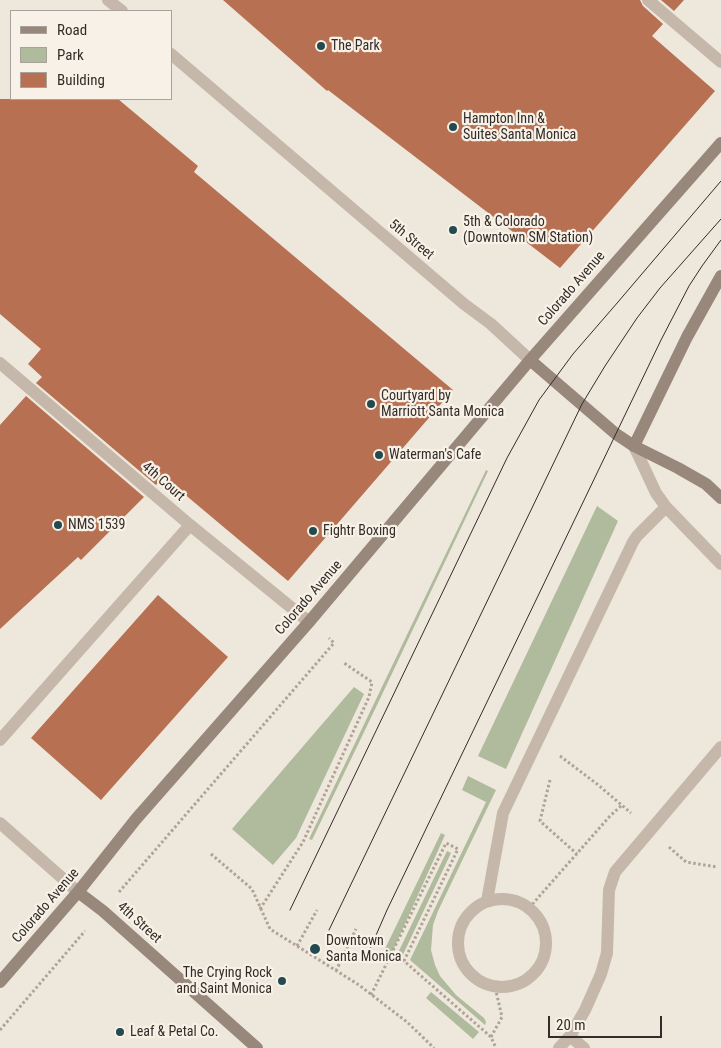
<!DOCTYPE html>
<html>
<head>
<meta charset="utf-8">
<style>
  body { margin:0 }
  #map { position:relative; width:721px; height:1048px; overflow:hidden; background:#eee7dc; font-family:"Roboto Condensed",sans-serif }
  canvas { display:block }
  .legend { position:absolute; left:10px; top:10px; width:162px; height:90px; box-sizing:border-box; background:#f7f1e7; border:1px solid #a9a29b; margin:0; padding:6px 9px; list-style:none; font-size:15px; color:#332c28 }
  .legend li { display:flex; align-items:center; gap:10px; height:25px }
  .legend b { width:25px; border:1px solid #a9a29b }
  .scale { position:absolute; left:548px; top:1016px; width:114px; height:22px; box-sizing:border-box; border:2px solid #332c28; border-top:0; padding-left:6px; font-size:15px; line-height:18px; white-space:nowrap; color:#332c28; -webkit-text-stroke:4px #f7f1e7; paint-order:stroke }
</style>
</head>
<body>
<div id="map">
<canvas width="721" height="1048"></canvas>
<ul class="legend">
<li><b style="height:6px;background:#98877b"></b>Road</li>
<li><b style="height:14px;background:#b0bb9e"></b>Park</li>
<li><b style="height:14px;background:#b77051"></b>Building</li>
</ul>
<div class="scale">20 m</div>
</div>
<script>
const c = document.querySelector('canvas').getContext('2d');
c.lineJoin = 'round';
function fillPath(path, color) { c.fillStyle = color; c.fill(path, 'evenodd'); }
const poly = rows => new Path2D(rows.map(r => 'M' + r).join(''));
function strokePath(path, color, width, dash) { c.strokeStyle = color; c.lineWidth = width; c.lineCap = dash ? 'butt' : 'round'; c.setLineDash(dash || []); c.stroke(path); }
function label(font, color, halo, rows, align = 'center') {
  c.font = font + ' "Roboto Condensed",sans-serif'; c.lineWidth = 4.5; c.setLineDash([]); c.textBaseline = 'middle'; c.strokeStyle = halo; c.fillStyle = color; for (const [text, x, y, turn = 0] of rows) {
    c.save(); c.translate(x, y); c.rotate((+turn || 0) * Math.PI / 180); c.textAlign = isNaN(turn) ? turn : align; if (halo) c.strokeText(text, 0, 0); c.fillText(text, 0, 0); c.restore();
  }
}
const green = poly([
  [486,470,488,471,378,703,312,840,309,839],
  [597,506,618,521,506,769,478,756],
  [354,687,364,694,296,838,273,865,232,829],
  [468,776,496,790,438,911,433,925,431,950,435,965,440,976,456,995,484,1018,486,1022,485,1025,410,960,486,802,462,790],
  [441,833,445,835,390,957,383,953],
  [447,851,451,853,399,963,395,959],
  [431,992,479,1032,473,1039,426,998]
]);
const building = poly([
  [223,0,640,0,643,6,663,24,652,36,715,91,560,268,328,90,327,91],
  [661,0,684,0,674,11],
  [0,99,118,99,198,166,194,172,453,390,288,581,164,477,156,485,36,383,42,377,28,364,41,349,0,314],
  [26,396,144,497,81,560,78,557,0,629,0,425],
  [158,595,228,657,101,800,31,738]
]);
const path = poly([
  [560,756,597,784,631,813],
  [550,780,540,821,577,854],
  [669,847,686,862,717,867],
  [211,854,252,889,270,929,359,985,407,1022,434,1048],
  [119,892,334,643,329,638],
  [529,908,610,816,622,805],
  [260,909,303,842,369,697,372,682,344,663],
  [297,946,317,910],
  [336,971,356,929],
  [371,995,446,843,458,849,404,961,491,1037,496,1048],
  [0,1030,85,931],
  [491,1037,502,1017,495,987]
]);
const service = poly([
  [648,0,721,62],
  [0,363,190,525,309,622],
  [0,740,190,525],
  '458 943a44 44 0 1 1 88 0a44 44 0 1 1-88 0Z',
  [487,901,503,813,633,542,637,536,666,507],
  [570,1036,584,1048],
  [559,1048,570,1036,585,1010,601,974,607,953,609,890,615,872,721,747]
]);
const minor = poly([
  [634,446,656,493,666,507,721,564]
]);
const tertiary = poly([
  [108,0,122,11],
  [171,54,464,304,491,324,530,360],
  [0,823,78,892]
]);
const secondary = poly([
  [530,360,616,434,634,446,678,468,706,484,721,498],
  [634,446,687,337,721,276],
  [78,892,103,911,257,1048],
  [0,982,78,892,136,819,309,622,530,360,721,143]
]);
const tram = poly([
  [290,910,507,458,539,400,573,354,618,302,721,181],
  [329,930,582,404,605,366,637,318,660,288,721,219],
  [370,949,387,910,661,340,689,286,702,266,721,240]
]);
const markers = [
  [321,46,5,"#234a4f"],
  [453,127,5,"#234a4f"],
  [453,230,5,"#234a4f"],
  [371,404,5,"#234a4f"],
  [379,455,5,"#234a4f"],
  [58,525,5,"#234a4f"],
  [313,531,5,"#234a4f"],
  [315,949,6,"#234a4f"],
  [282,981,5,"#234a4f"],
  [120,1032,5,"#234a4f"]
];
const poiNames = [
  ["The Park",331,46],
  ["Hampton Inn &",463,119],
  ["Suites Santa Monica",463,135],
  ["5th & Colorado",463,222],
  ["(Downtown SM Station)",463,238],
  ["Courtyard by",381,396],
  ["Marriott Santa Monica",381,412],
  ["Waterman's Cafe",389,455],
  ["NMS 1539",68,525],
  ["Fightr Boxing",323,531],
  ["Downtown",326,941],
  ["Santa Monica",326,957],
  ["The Crying Rock",272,973,"right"],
  ["and Saint Monica",272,989,"right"],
  ["Leaf & Petal Co.",130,1032]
];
const streetNames = [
  ["5th Street",411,240,40],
  ["Colorado Avenue",572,289,-49],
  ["4th Court",163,482,41],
  ["Colorado Avenue",309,598,-49],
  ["Colorado Avenue",46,906,-49],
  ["4th Street",139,923,42]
];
fillPath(green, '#b0bb9e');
fillPath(building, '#b77051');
strokePath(path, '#b0a294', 3, [2.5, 2.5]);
strokePath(service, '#c5b7a9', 12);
strokePath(minor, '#c5b7a9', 12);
strokePath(tertiary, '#c5b7a9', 12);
strokePath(secondary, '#98877b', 12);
strokePath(tram, '#332c28', 1);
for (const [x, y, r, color] of markers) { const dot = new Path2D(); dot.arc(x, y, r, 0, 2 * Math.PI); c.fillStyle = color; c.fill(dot); strokePath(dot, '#f7f1e7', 2); }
label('14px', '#332c28', '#f7f1e7', poiNames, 'left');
label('14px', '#332c28', '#f7f1e7', streetNames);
</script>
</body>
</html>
